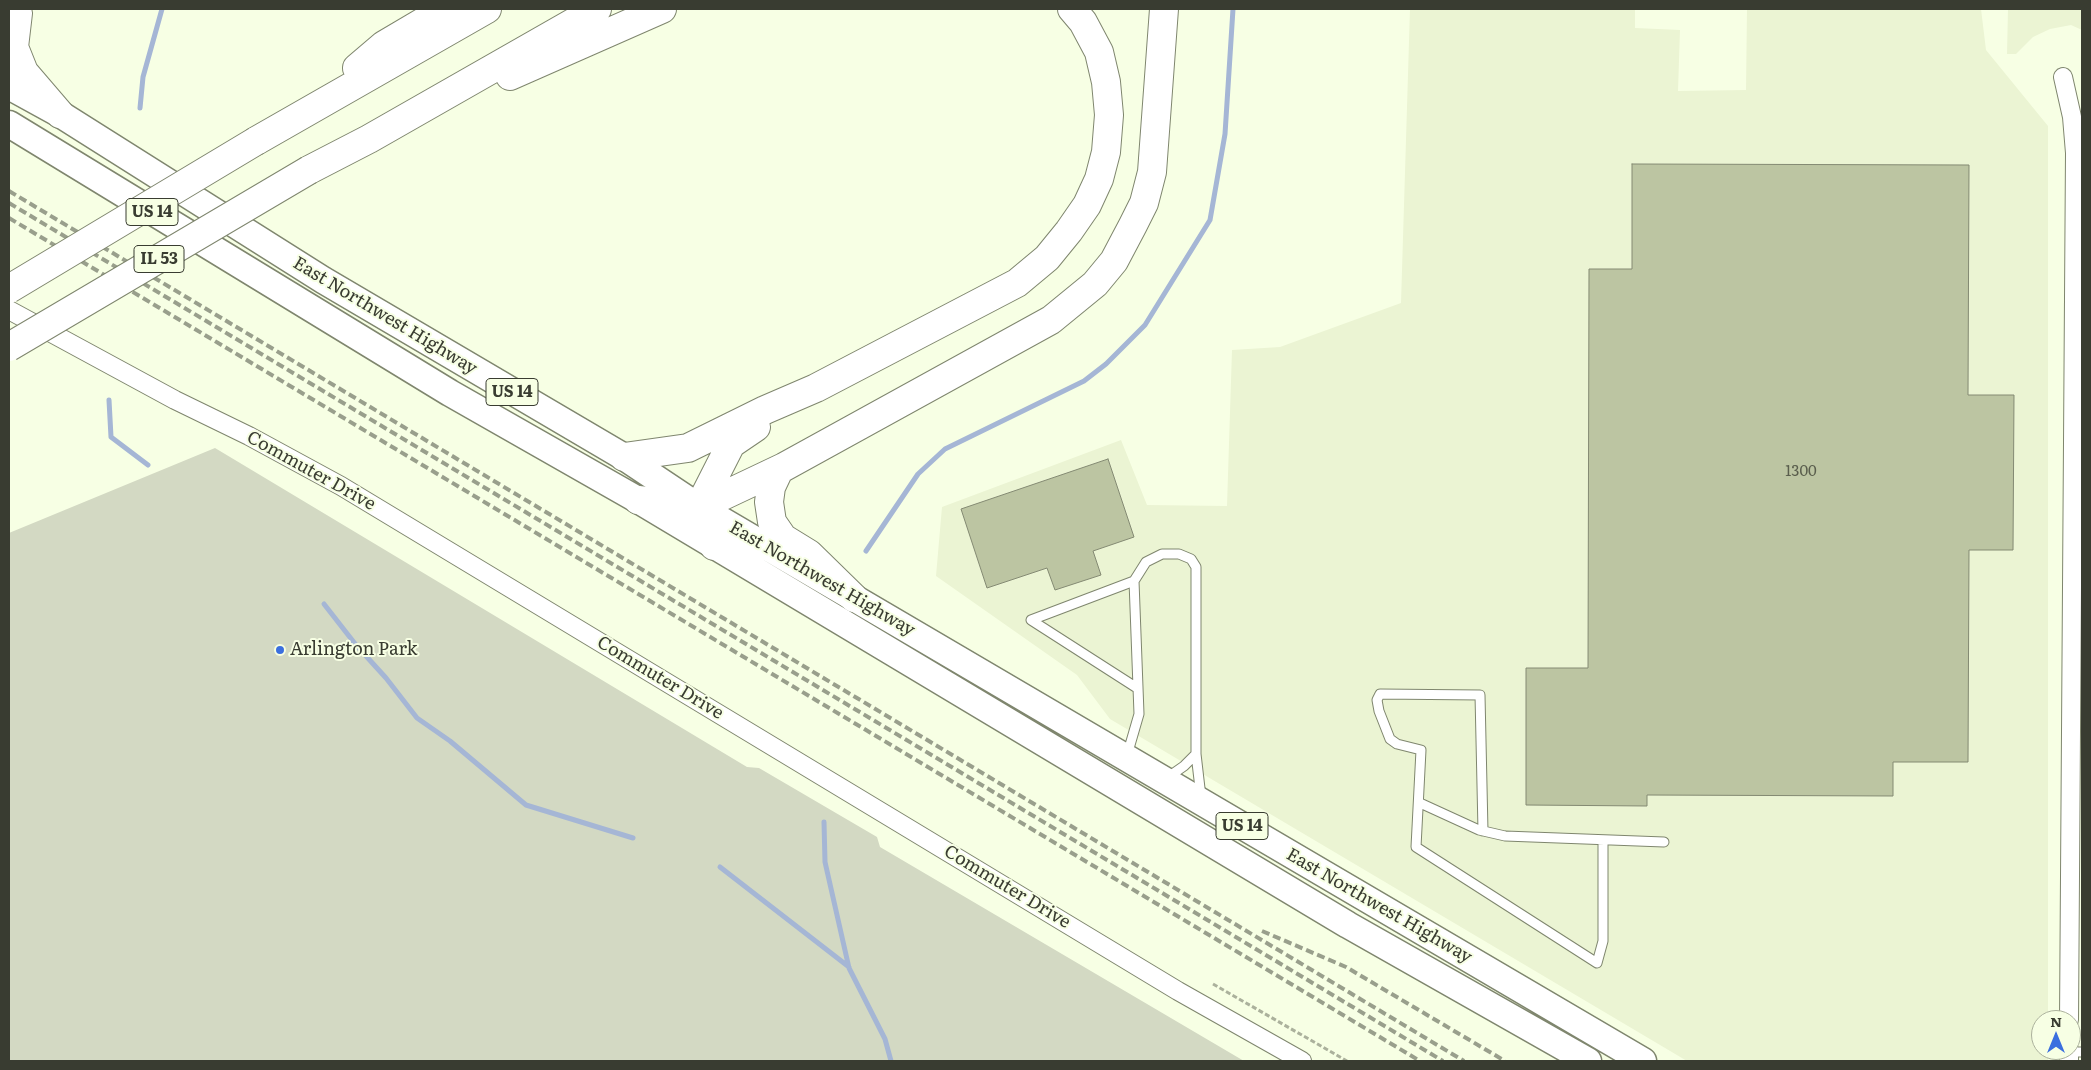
<!DOCTYPE html>
<html>
<head>
<meta charset="utf-8">
<style>
  body { margin:0 }
  #map { position:relative; width:2091px; height:1070px; overflow:hidden; background:#f7ffe4; font-family:Literata,serif }
  canvas { display:block }
  .frame { position:absolute; inset:0; border:10px solid #393c31; pointer-events:none }
  .north { position:absolute; left:2031px; top:1010px; width:50px; height:50px; box-sizing:border-box; background:#f7ffe4; border:1px solid #abb19c; border-radius:50%; rotate:0deg; font-size:14px; font-weight:700; line-height:20px; text-align:center; color:#393c31 }
  .north::after { content:''; display:block; margin:auto; width:18px; height:22px; background:#3b6fdf; clip-path:polygon(50% 0,100% 100%,50% 72%,0 100%) }
</style>
</head>
<body>
<div id="map">
<canvas width="2091" height="1070"></canvas>
<div class="frame"></div>
<div class="north">N</div>
</div>
<script>
const c = document.querySelector('canvas').getContext('2d');
c.lineJoin = 'round';
function fillPath(path, color) { c.fillStyle = color; c.fill(path, 'evenodd'); }
const poly = rows => new Path2D(rows.map(r => 'M' + r).join(''));
function strokePath(path, color, width, dash) { c.strokeStyle = color; c.lineWidth = width; c.lineCap = dash ? 'butt' : 'round'; c.setLineDash(dash || []); c.stroke(path); }
function label(font, color, halo, rows, align = 'center') {
  c.font = font + ' Literata,serif'; c.lineWidth = 4; c.setLineDash([]); c.textBaseline = 'middle'; c.strokeStyle = halo; c.fillStyle = color; for (const [text, x, y, turn = 0] of rows) {
    c.save(); c.translate(x, y); c.rotate((+turn || 0) * Math.PI / 180); c.textAlign = isNaN(turn) ? turn : align; if (halo) c.strokeText(text, 0, 0); c.fillText(text, 0, 0); c.restore();
  }
}
const built = poly([
  [1410,9,1635,9,1635,28,1680,30,1678,91,1746,90,1747,9,1981,9,1986,50,2048,126,2048,1020,2041,1020,2041,1050,2048,1050,2048,1061,1687,1061,1110,719,1077,675,936,576,942,507,1121,440,1147,505,1227,506,1232,350,1280,347,1401,303],
  [2008,9,2082,9,2082,30,2071,25,2050,29,2033,37,2016,54,2007,54]
]);
const green = poly([
  [215,448,747,767,759,768,877,837,880,847,1244,1061,9,1061,9,533]
]);
const stream = poly([
  [140,108,143,77,162,9],
  [109,400,111,437,148,465],
  [866,551,918,474,945,449,1084,381,1106,364,1145,325,1210,220,1225,134,1233,9],
  [324,604,356,645,386,678,417,718,450,741,526,805,633,838],
  [824,822,825,862,849,968,885,1039,891,1061],
  [720,867,849,967]
]);
const building = poly([
  [1632,164,1969,165,1968,395,2014,395,2013,550,1969,550,1968,762,1893,762,1893,796,1647,795,1647,806,1526,805,1526,668,1588,668,1589,269,1632,269,1632,164],
  [1108,459,1134,537,1093,551,1101,575,1055,590,1047,568,987,588,961,509,1108,459]
]);
const path = poly([
  [1213,984,1347,1061]
]);
const lane = poly([
  [1134,581,1146,562,1162,554,1179,554,1191,559,1196,567,1196,754,1201,797],
  [1125,754,1130,745,1139,714,1134,581,1031,620,1137,688],
  [1167,775,1174,773,1184,766,1196,754],
  [1420,803,1479,830,1505,836,1664,842],
  [1483,831,1480,695,1380,694,1377,700,1379,711,1390,739,1397,744,1421,750,1416,847,1597,963,1603,941,1603,840],
  [2069,1052,2082,1052]
]);
const street = poly([
  [2063,77,2072,117,2075,153,2069,1020],
  [9,310,175,400,249,436,341,486,1178,991,1302,1061],
  [2069,1061,2069,1050]
]);
const primary = poly([
  [9,86,60,114,323,280,624,457,699,507,1643,1061],
  [9,124,450,393,638,500,1348,925,1588,1061]
]);
const highway = poly([
  [18,13,14,47,24,72,60,114],
  [357,68,384,45,445,9],
  [510,76,662,9],
  [256,141,487,9],
  [309,170,369,139,597,9],
  [624,457,688,448,765,410,816,388,1017,283,1047,258,1069,231,1087,205,1099,179,1106,152,1109,115,1106,82,1099,52,1083,22,1072,9],
  [779,470,771,487,769,502,772,522,783,538,809,554,854,598],
  [638,500,699,507,727,494,784,467,1051,320,1095,284,1114,261,1133,225,1144,203,1152,172,1164,9],
  [714,546,700,523,699,507,731,444,756,427]
]);
const rail = poly([
  [9,191,1464,1061],
  [9,203,1443,1061],
  [9,218,1420,1061],
  [1262,931,1346,967,1505,1061]
]);
const highwayBridge = poly([
  [9,289,256,141],
  [9,347,309,170]
]);
const markers = [
  [280,650,5,"#3b6fdf"]
];
const numberNames = [
  ["1300",1801,472]
];
const shields = [
  [152,212,52],
  [159,259,50],
  [512,392,52],
  [1242,826,52]
];
const shieldNames = [
  ["US 14",152,212],
  ["IL 53",159,259],
  ["US 14",512,392],
  ["US 14",1242,826]
];
const streetNames = [
  ["East Northwest Highway",385,316,31],
  ["Commuter Drive",311,471,29],
  ["East Northwest Highway",822,579,30],
  ["Commuter Drive",660,678,31],
  ["Commuter Drive",1007,887,31],
  ["East Northwest Highway",1379,906,30]
];
const poiNames = [
  ["Arlington Park",290,650]
];
fillPath(built, '#ebf4d3');
fillPath(green, '#d3d9c3');
strokePath(stream, '#a5b6d5', 5);
fillPath(building, '#bcc5a2');
strokePath(building, '#848a73', 1);
strokePath(lane, '#7f866e', 11);
strokePath(street, '#7f866e', 20);
strokePath(primary, '#7f866e', 29);
strokePath(highway, '#7f866e', 30);
strokePath(path, '#abb19c', 3, [5, 2.5]);
strokePath(lane, '#fff', 9);
strokePath(street, '#fff', 18);
strokePath(primary, '#fff', 26);
strokePath(highway, '#fff', 28);
strokePath(rail, '#999f8c', 4, [8, 4]);
strokePath(highwayBridge, '#7f866e', 30, []);
strokePath(highwayBridge, '#fff', 28);
for (const [x, y, r, color] of markers) { const dot = new Path2D(); dot.arc(x, y, r, 0, 2 * Math.PI); c.fillStyle = color; c.fill(dot); strokePath(dot, '#f7ffe4', 2); }
label('15px', '#5a5e4d', null, numberNames);
for (const [x, y, w] of shields) { const box = new Path2D(); box.roundRect(x - w / 2, y - 13.5, w, 27, 4); c.fillStyle = '#f7ffe4'; c.fill(box); strokePath(box, '#393c31', 1); }
label('bold 16px', '#393c31', null, shieldNames);
label('18px', '#393c31', '#f7ffe4', streetNames);
label('18px', '#393c31', '#f7ffe4', poiNames, 'left');
</script>
</body>
</html>
